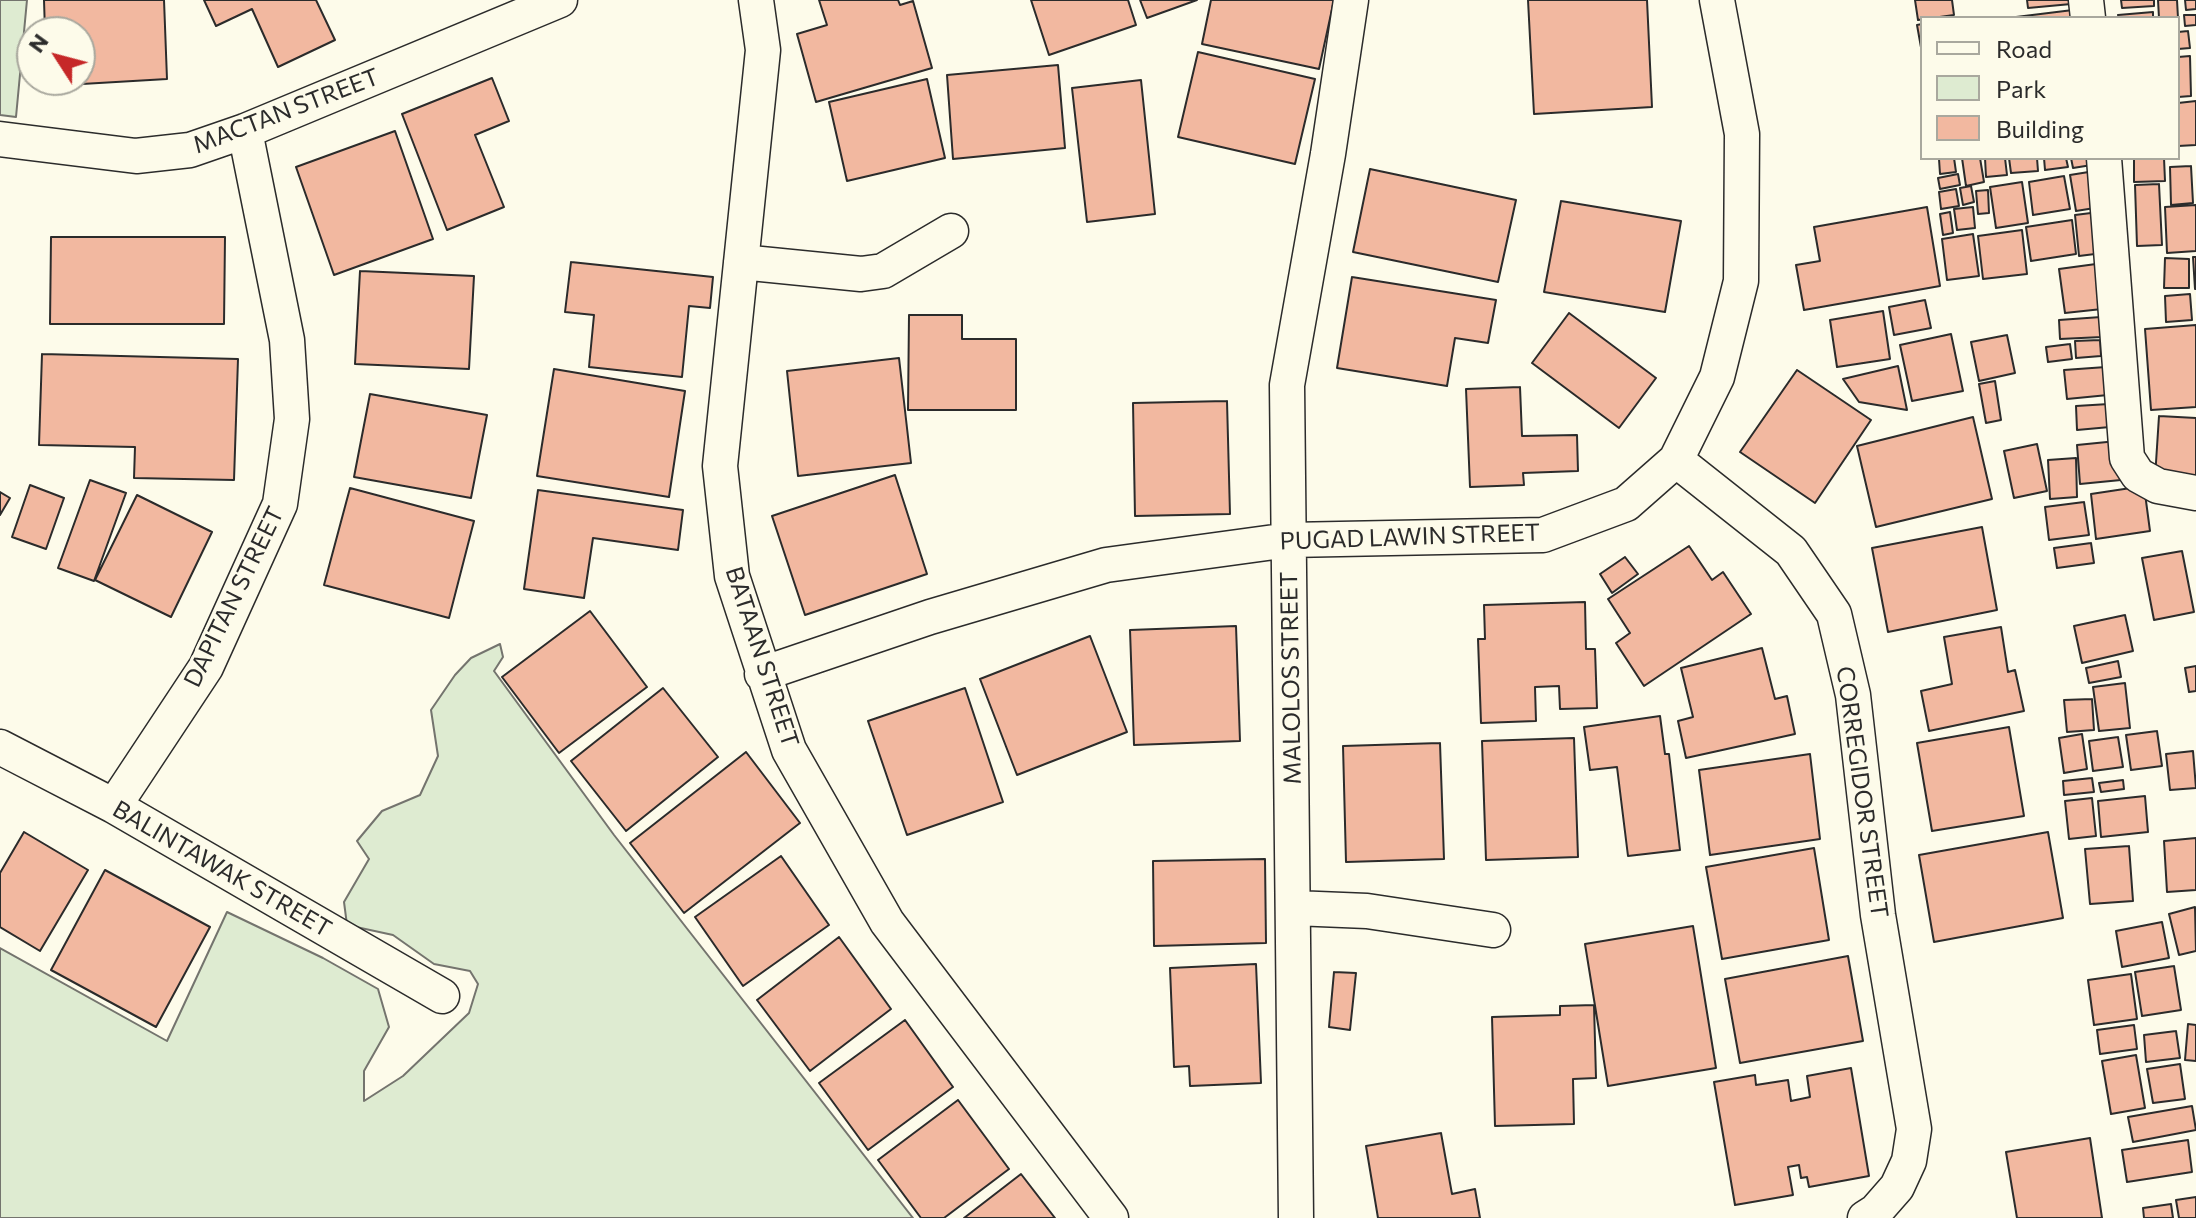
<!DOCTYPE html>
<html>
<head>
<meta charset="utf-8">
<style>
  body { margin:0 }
  #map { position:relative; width:2196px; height:1218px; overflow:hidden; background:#fdfbea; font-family:Commissioner,sans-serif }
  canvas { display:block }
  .legend { position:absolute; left:1920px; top:16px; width:260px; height:144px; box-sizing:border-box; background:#fdfbea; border:2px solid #a9a89e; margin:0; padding:10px 14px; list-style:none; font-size:24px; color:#2b2b2b }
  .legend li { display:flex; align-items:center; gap:16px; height:40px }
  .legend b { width:40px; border:2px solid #a9a89e }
  .north { position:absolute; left:16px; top:16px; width:80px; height:80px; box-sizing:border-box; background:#fdfbea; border:2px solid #a9a89e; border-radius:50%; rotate:306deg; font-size:22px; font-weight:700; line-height:32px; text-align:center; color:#2b2b2b }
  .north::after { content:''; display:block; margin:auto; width:28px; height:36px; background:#c62828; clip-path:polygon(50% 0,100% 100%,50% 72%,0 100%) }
</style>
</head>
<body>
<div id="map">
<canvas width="2196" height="1218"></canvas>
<ul class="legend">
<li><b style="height:10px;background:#fdfbea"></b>Road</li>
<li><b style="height:22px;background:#deebd1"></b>Park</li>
<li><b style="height:22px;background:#f2b8a0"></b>Building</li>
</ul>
<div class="north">N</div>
</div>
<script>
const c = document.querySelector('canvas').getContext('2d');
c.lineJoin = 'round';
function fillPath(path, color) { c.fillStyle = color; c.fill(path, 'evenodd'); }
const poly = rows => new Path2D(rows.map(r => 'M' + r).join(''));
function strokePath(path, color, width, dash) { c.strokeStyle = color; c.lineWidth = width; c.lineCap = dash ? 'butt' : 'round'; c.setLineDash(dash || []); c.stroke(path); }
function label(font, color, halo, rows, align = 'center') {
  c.font = font + ' Commissioner,sans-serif'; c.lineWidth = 6; c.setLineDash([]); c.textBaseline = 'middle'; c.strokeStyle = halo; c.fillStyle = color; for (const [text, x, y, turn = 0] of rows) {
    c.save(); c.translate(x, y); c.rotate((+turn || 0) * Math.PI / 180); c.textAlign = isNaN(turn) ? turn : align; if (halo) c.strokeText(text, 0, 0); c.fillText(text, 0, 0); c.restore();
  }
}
const green = poly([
  [0,0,27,0,16,117,0,115,0,0],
  [500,644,503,657,494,671,614,835,913,1218,0,1218,0,948,167,1041,227,912,323,958,378,989,389,1027,364,1071,364,1101,403,1076,469,1013,478,984,470,971,434,964,393,935,347,925,344,902,369,859,357,841,382,811,420,795,438,756,431,710,455,675,471,658,500,644]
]);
const building = poly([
  [44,0,164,0,167,79,48,86,47,80,80,80,80,32,45,32,44,0],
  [204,0,316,0,335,40,278,67,252,9,216,26,204,0],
  [819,0,898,0,900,5,913,1,932,68,816,102,797,34,827,25,819,0],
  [1031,0,1128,0,1136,25,1049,55,1031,0],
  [1140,0,1197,0,1147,18,1140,0],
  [1211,0,1334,0,1319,69,1202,44,1211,0],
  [1528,0,1647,0,1652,107,1534,114,1528,0],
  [1915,0,1952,0,1954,15,1918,20,1915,0],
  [2027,0,2081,0,2082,3,2028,8,2027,0],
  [2121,0,2154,0,2154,6,2122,8,2121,0],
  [2158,0,2177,0,2178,18,2159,18,2158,0],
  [2185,0,2196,0,2196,9,2186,10,2185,0],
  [2081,9,2082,18,2016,18,2016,17,2081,9],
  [2153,12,2153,18,2119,18,2118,15,2153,12],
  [2184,15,2196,15,2196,25,2185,26,2184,15],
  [1922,24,1922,53,1917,25,1922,24],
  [2188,31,2190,48,2178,49,2178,32,2188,31],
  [1198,52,1315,79,1295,164,1178,137,1198,52],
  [2190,56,2191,96,2178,97,2178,57,2190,56],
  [1058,65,1065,148,953,159,947,75,1058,65],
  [492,78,509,121,475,135,504,207,447,230,402,114,492,78],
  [927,79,945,158,847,181,829,102,927,79],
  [1141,80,1155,214,1087,222,1072,88,1141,80],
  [2196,101,2196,145,2178,146,2178,103,2196,101],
  [395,131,433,239,334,275,296,167,395,131],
  [1954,158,1956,172,1940,174,1939,159,1954,158],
  [1962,158,1980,158,1984,182,1966,186,1962,158],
  [1985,158,2005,158,2007,175,1986,177,1985,158],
  [2009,158,2037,158,2038,171,2011,173,2009,158],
  [2044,158,2066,158,2068,167,2045,170,2044,158],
  [2071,158,2104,158,2104,163,2073,168,2071,158],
  [2134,158,2164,158,2165,181,2134,182,2134,158],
  [2191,166,2193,203,2171,205,2170,167,2191,166],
  [1370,169,1516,200,1498,282,1353,252,1370,169],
  [2101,170,2107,206,2076,211,2070,175,2101,170],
  [1958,174,1960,185,1940,189,1938,178,1958,174],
  [2064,176,2070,209,2033,215,2029,182,2064,176],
  [2022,182,2028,223,1996,228,1990,187,2022,182],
  [2159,184,2162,245,2137,246,2135,185,2159,184],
  [1971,186,1974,202,1963,205,1960,188,1971,186],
  [1956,189,1959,206,1941,209,1939,192,1956,189],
  [1988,190,1989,213,1978,214,1976,191,1988,190],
  [1561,201,1681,221,1665,312,1544,292,1561,201],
  [2196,205,2196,251,2167,253,2165,207,2196,205],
  [1927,207,1940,286,1804,310,1796,265,1820,261,1814,227,1927,207],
  [1973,207,1975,228,1957,230,1954,209,1973,207],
  [1950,212,1953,233,1943,235,1940,214,1950,212],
  [2099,212,2103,253,2079,256,2075,215,2099,212],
  [2072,220,2076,254,2031,261,2026,227,2072,220],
  [2022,230,2027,274,1983,279,1978,236,2022,230],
  [1973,234,1979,276,1947,280,1942,239,1973,234],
  [51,237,225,237,224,324,50,324,51,237],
  [2193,257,2196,257,2196,289,2195,289,2193,257],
  [2165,258,2189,259,2189,288,2164,288,2165,258],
  [571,262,713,277,710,308,689,306,682,377,589,367,594,315,565,312,571,262],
  [2096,264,2102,309,2065,313,2059,269,2096,264],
  [360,271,474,276,469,369,355,364,360,271],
  [1352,277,1496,300,1488,343,1455,338,1447,386,1337,368,1352,277],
  [2190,294,2192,320,2166,322,2165,296,2190,294],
  [1925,300,1931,328,1894,335,1889,307,1925,300],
  [1883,311,1890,359,1837,367,1830,320,1883,311],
  [1569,313,1656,378,1619,428,1532,363,1569,313],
  [909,315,962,315,962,339,1016,339,1016,410,908,410,909,315],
  [2101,317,2102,337,2060,339,2059,320,2101,317],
  [2196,325,2196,407,2151,410,2145,329,2196,325],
  [1951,334,1963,391,1912,401,1900,345,1951,334],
  [2007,335,2015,373,1979,381,1971,342,2007,335],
  [2100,340,2101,356,2076,358,2075,341,2100,340],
  [2070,344,2072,359,2048,362,2046,347,2070,344],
  [42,354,238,359,234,480,134,478,135,447,39,445,42,354],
  [899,358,911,463,798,476,787,371,899,358],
  [1898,366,1907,410,1859,402,1843,379,1898,366],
  [2106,367,2108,395,2067,399,2064,370,2106,367],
  [554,369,685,391,669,497,537,476,554,369],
  [1797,370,1871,420,1815,503,1740,452,1797,370],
  [1995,381,2001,420,1986,423,1979,384,1995,381],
  [1520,387,1522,436,1577,435,1578,471,1523,473,1524,485,1470,487,1466,389,1520,387],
  [370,394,487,415,471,498,354,477,370,394],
  [1227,401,1230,514,1135,516,1133,403,1227,401],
  [2109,404,2110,427,2077,430,2076,406,2109,404],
  [2159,416,2196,418,2196,480,2155,478,2159,416],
  [1973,417,1992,499,1876,527,1857,446,1973,417],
  [2117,441,2121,480,2080,484,2077,445,2117,441],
  [2037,444,2047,491,2014,498,2004,451,2037,444],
  [2076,458,2077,497,2050,499,2048,460,2076,458],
  [895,475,927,574,805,615,772,516,895,475],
  [90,480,126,493,94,581,58,568,90,480],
  [30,485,64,498,46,549,12,537,30,485],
  [2144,486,2150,531,2096,539,2091,494,2144,486],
  [350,488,474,521,449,618,324,585,350,488],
  [538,490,683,510,678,550,593,538,584,598,524,589,538,490],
  [0,492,10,498,0,515,0,492],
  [137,495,212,532,171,617,95,580,137,495],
  [2084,502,2089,535,2049,540,2045,507,2084,502],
  [1982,527,1997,610,1888,632,1872,548,1982,527],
  [2091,543,2094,563,2057,568,2054,548,2091,543],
  [1689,546,1712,580,1723,572,1751,614,1644,686,1616,643,1630,633,1608,599,1689,546],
  [2182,551,2194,612,2154,620,2142,558,2182,551],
  [1625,557,1638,574,1612,593,1600,574,1625,557],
  [1585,602,1586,649,1595,649,1597,708,1560,709,1559,686,1535,687,1536,721,1481,723,1478,639,1485,639,1484,605,1585,602],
  [590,611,647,687,559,753,502,677,590,611],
  [2125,615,2133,651,2082,663,2074,626,2125,615],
  [1236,626,1240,741,1134,745,1130,630,1236,626],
  [2001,627,2008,672,2015,670,2024,711,1929,731,1921,691,1952,684,1944,637,2001,627],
  [1090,636,1127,732,1017,775,980,679,1090,636],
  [1762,648,1775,699,1787,696,1795,734,1686,758,1678,721,1693,717,1681,668,1762,648],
  [2118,661,2121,677,2089,683,2086,668,2118,661],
  [2196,666,2196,691,2189,692,2185,668,2196,666],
  [2125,683,2130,728,2099,731,2093,687,2125,683],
  [663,688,718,757,626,831,571,761,663,688],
  [965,688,1003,802,907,835,868,721,965,688],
  [2092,699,2094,730,2067,732,2064,700,2092,699],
  [1660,716,1665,754,1669,754,1680,850,1628,856,1617,767,1590,770,1584,727,1660,716],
  [2009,727,2024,816,1932,831,1917,743,2009,727],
  [2157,731,2162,766,2131,770,2126,735,2157,731],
  [2082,734,2087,769,2064,773,2059,738,2082,734],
  [2118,737,2123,767,2093,771,2089,741,2118,737],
  [1574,738,1578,857,1486,860,1482,741,1574,738],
  [1440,743,1444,859,1346,862,1343,746,1440,743],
  [2193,751,2196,788,2170,790,2166,754,2193,751],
  [746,752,800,823,684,913,630,843,746,752],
  [1810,754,1820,839,1710,855,1699,770,1810,754],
  [2092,778,2094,792,2064,795,2063,781,2092,778],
  [2123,780,2124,789,2101,792,2099,783,2123,780],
  [2145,796,2148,832,2101,837,2098,801,2145,796],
  [2092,798,2096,836,2069,839,2065,801,2092,798],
  [24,832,88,870,40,951,0,927,0,873,24,832],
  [2048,832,2063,918,1934,942,1919,855,2048,832],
  [2196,838,2196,890,2167,892,2164,841,2196,838],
  [2129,846,2133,901,2090,904,2085,849,2129,846],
  [1814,848,1829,940,1722,959,1706,867,1814,848],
  [781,856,829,925,743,986,695,917,781,856],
  [1265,859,1266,943,1154,946,1153,861,1265,859],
  [105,870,210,927,156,1027,51,970,105,870],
  [2195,907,2196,951,2179,955,2169,914,2195,907],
  [2162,922,2169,958,2122,967,2116,931,2162,922],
  [1693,926,1716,1068,1608,1086,1585,944,1693,926],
  [839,937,891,1009,810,1071,757,1000,839,937],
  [1848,956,1863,1041,1740,1063,1725,979,1848,956],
  [1256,964,1261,1083,1190,1086,1189,1066,1174,1067,1170,968,1256,964],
  [2174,966,2181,1010,2142,1016,2135,972,2174,966],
  [1334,972,1356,973,1350,1030,1329,1027,1334,972],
  [2131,974,2137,1019,2094,1025,2088,980,2131,974],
  [1594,1005,1596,1078,1573,1079,1574,1124,1495,1126,1492,1017,1560,1015,1560,1006,1594,1005],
  [905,1020,953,1087,868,1150,819,1083,905,1020],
  [2188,1024,2196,1025,2196,1061,2185,1060,2188,1024],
  [2134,1025,2137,1049,2100,1054,2097,1030,2134,1025],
  [2176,1031,2180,1058,2146,1062,2144,1035,2176,1031],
  [2136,1055,2145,1108,2111,1114,2102,1061,2136,1055],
  [2180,1064,2185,1099,2153,1103,2147,1069,2180,1064],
  [1851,1068,1869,1176,1809,1187,1807,1177,1801,1178,1799,1165,1788,1167,1793,1195,1735,1205,1714,1082,1755,1075,1756,1085,1788,1080,1791,1101,1810,1097,1807,1076,1851,1068],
  [958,1100,1009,1169,944,1218,921,1218,878,1160,958,1100],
  [2192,1106,2196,1130,2133,1142,2128,1117,2192,1106],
  [1441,1133,1452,1194,1475,1189,1480,1218,1378,1218,1366,1146,1441,1133],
  [2090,1138,2102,1218,2017,1218,2006,1152,2090,1138],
  [2188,1140,2192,1172,2127,1182,2122,1150,2188,1140],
  [1021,1174,1055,1218,964,1218,1021,1174],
  [2196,1197,2196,1218,2179,1218,2176,1200,2196,1197],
  [2171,1204,2173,1218,2144,1218,2143,1208,2171,1204]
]);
const minor = poly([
  [756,0,763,50,720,466,732,576,789,750,887,922,1111,1218],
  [2086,0,2088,18],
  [0,139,136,156,190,150,245,131,560,0],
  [2104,158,2127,458,2138,475,2158,486,2196,493],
  [741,262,861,274,883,271,951,231],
  [1676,460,1791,551,1834,614,1853,695,1878,915,1914,1129,1909,1161,1897,1187,1876,1211,1865,1218],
  [762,674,930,617,1106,565,1289,540,1543,535,1626,504,1676,460,1717,377,1741,281,1742,134,1717,0],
  [0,747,114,806,442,996],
  [114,806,206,667,280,504,292,419,287,340,245,131],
  [1294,908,1367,911,1493,930],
  [1296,1218,1287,385,1328,154,1351,0]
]);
const streetNames = [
  ["MACTAN STREET",286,111,-21],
  ["PUGAD LAWIN STREET",1410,537,-2],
  ["DAPITAN STREET",234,597,-64],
  ["BATAAN STREET",762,657,72],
  ["MALOLOS STREET",1291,678,-91],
  ["CORREGIDOR STREET",1862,792,82],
  ["BALINTAWAK STREET",222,869,30]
];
fillPath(green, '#deebd1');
strokePath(green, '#74746e', 2);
fillPath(building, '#f2b8a0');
strokePath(building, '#2b2b2b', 2);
strokePath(minor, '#2b2b2b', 37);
strokePath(minor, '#fdfbea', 34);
label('24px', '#2b2b2b', '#fdfbea', streetNames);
</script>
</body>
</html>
